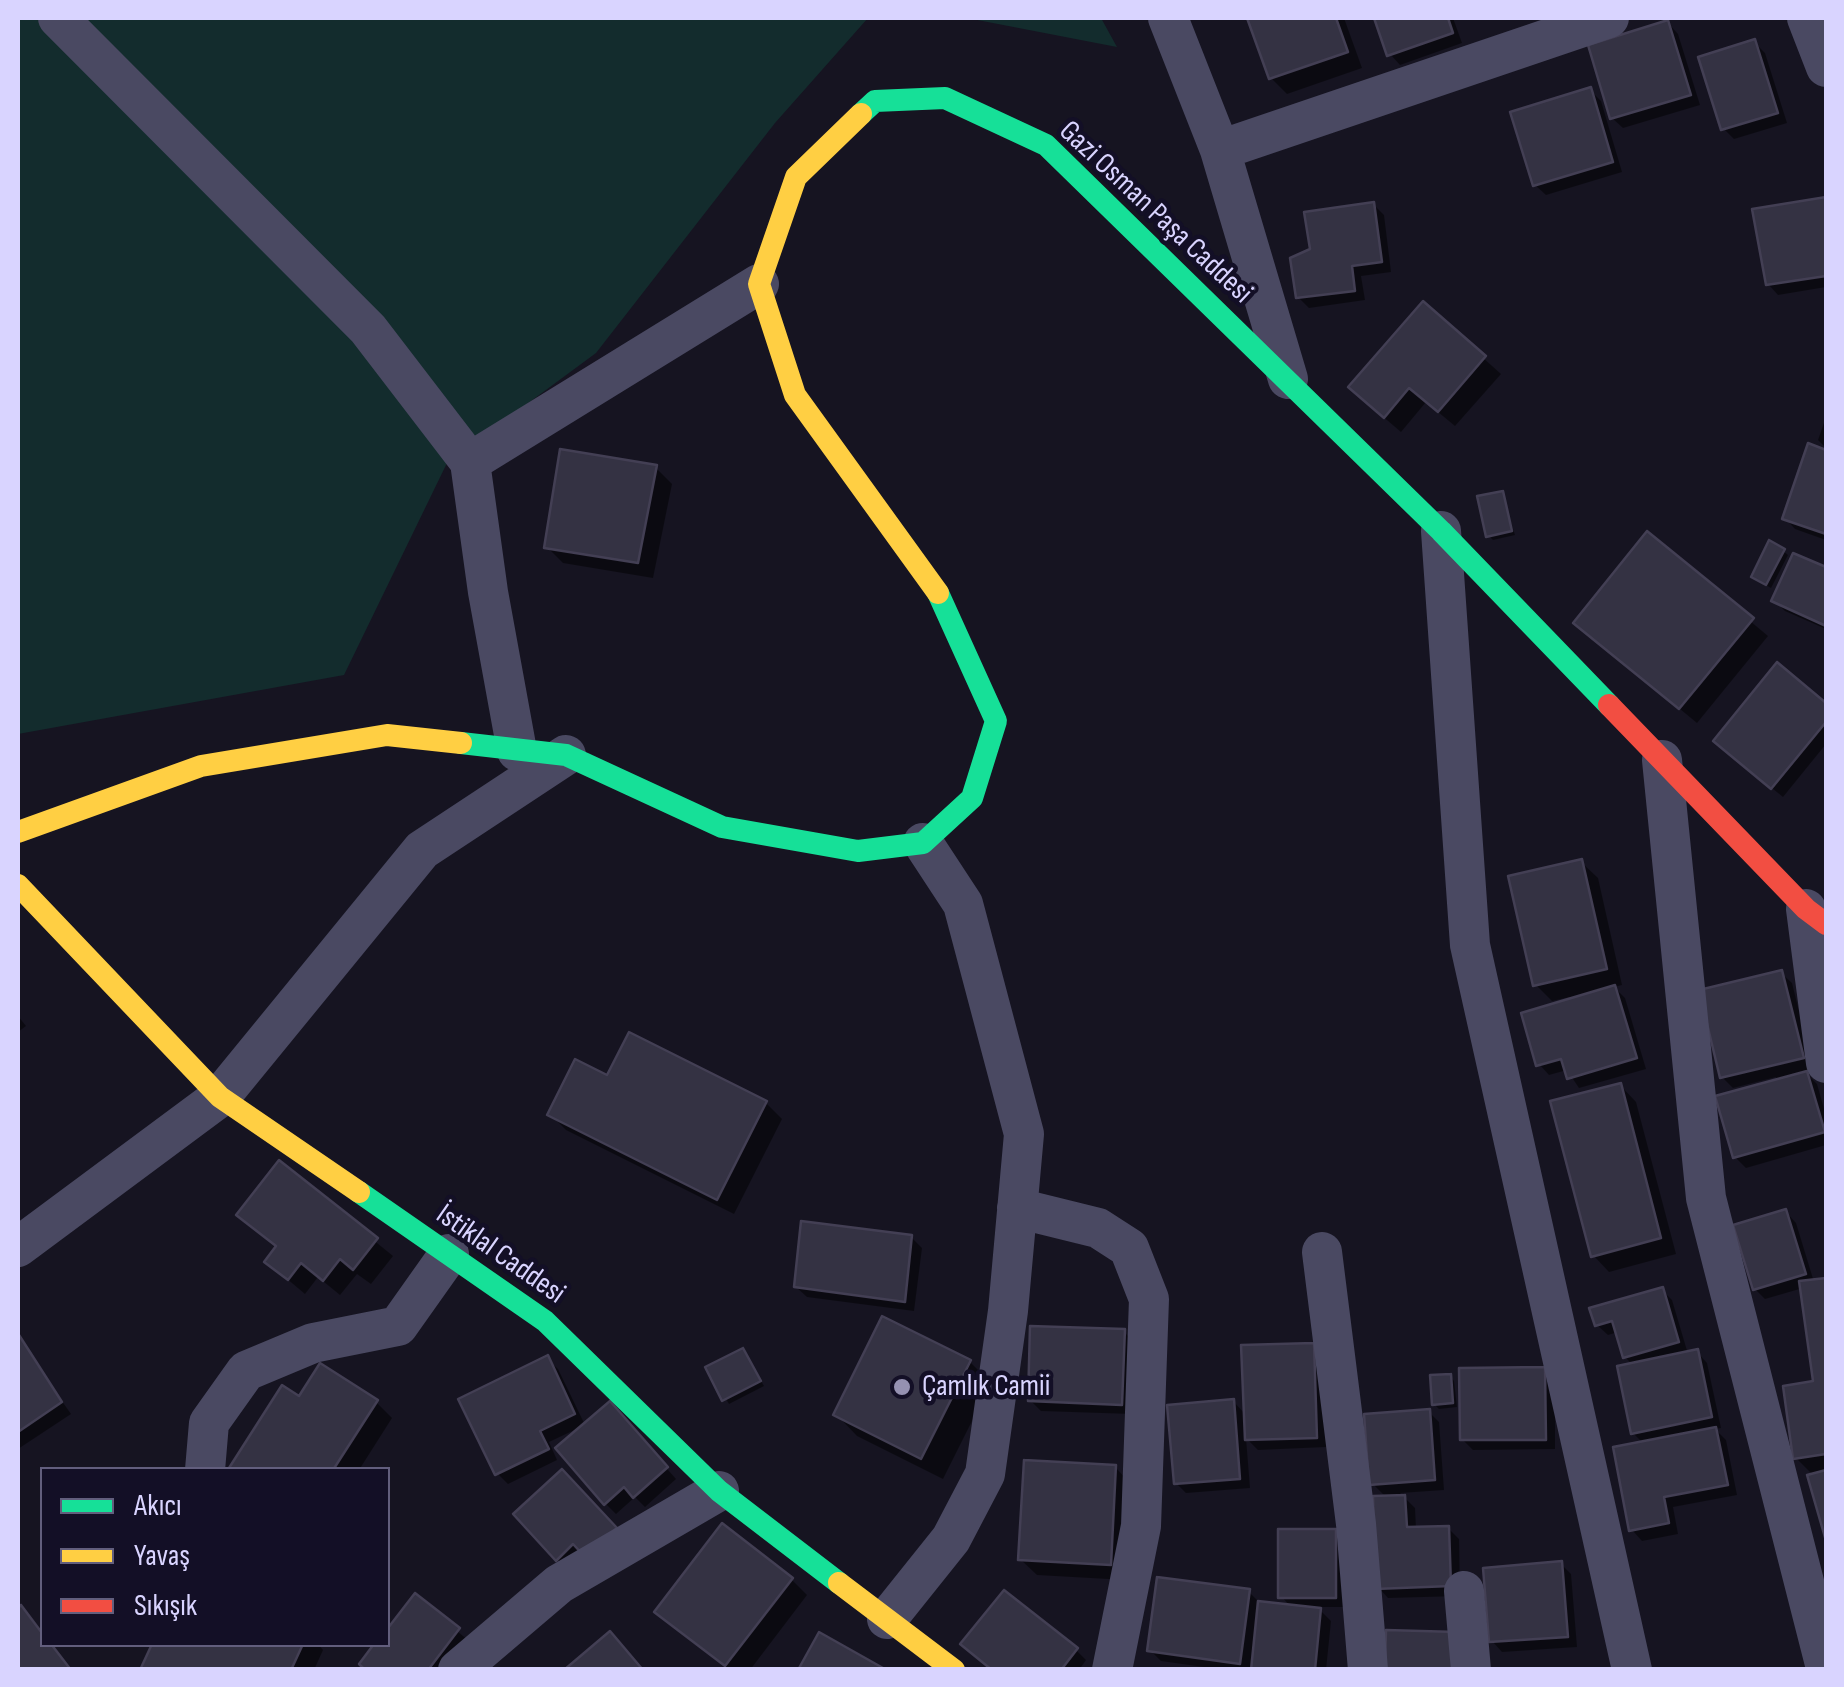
<!DOCTYPE html>
<html>
<head>
<meta charset="utf-8">
<style>
  body { margin:0 }
  #map { position:relative; width:1844px; height:1687px; overflow:hidden; background:#161421; font-family:"Sofia Sans Condensed",sans-serif }
  canvas { display:block }
  .frame { position:absolute; inset:0; border:20px solid #d9d4ff; pointer-events:none }
  .legend { position:absolute; left:40px; top:1467px; width:350px; height:180px; box-sizing:border-box; background:#130f26; border:2px solid #625e7d; margin:0; padding:12px 18px; list-style:none; font-size:30px; color:#d9d4ff }
  .legend li { display:flex; align-items:center; gap:20px; height:50px }
  .legend b { width:50px; border:2px solid #625e7d }
</style>
</head>
<body>
<div id="map">
<canvas width="1844" height="1687"></canvas>
<div class="frame"></div>
<ul class="legend">
<li><b style="height:12px;background:#16e098"></b>Akıcı</li>
<li><b style="height:12px;background:#ffcf43"></b>Yavaş</li>
<li><b style="height:12px;background:#f24e42"></b>Sıkışık</li>
</ul>
</div>
<script>
const c = document.querySelector('canvas').getContext('2d');
c.lineJoin = 'round';
function fillPath(path, color) { c.fillStyle = color; c.fill(path, 'evenodd'); }
const poly = rows => new Path2D(rows.map(r => 'M' + r).join(''));
function strokePath(path, color, width, dash) { c.strokeStyle = color; c.lineWidth = width; c.lineCap = dash ? 'butt' : 'round'; c.setLineDash(dash || []); c.stroke(path); }
function label(font, color, halo, rows, align = 'center') {
  c.font = font + ' "Sofia Sans Condensed",sans-serif'; c.lineWidth = 9; c.setLineDash([]); c.textBaseline = 'middle'; c.strokeStyle = halo; c.fillStyle = color; for (const [text, x, y, turn = 0] of rows) {
    c.save(); c.translate(x, y); c.rotate((+turn || 0) * Math.PI / 180); c.textAlign = isNaN(turn) ? turn : align; if (halo) c.strokeText(text, 0, 0); c.fillText(text, 0, 0); c.restore();
  }
}
const green = poly([
  [18,18,868,18,775,123,596,353,447,463,344,675,18,734],
  [967,18,1101,18,1117,47]
]);
const shadow = poly([
  [1250,18,1344,18,1362,68,1287,94,1271,78],
  [1377,18,1453,18,1462,43,1400,65,1390,54],
  [1668,23,1678,34,1700,105,1623,128,1612,118],
  [1754,42,1765,53,1787,123,1734,139,1724,129],
  [1590,90,1601,101,1622,172,1546,195,1535,185],
  [1826,199,1826,287,1778,295,1768,284,1755,211],
  [1373,204,1384,215,1391,272,1361,276,1365,300,1309,308,1298,297,1312,250],
  [1423,304,1501,374,1455,426,1426,402,1401,432,1367,403],
  [1826,417,1826,448,1818,440],
  [1809,446,1826,452,1826,540,1795,529,1785,518],
  [656,468,672,484,653,578,563,563,547,547],
  [1502,494,1515,535,1493,540,1489,536],
  [1647,535,1768,636,1697,723,1576,623],
  [1783,551,1788,555,1771,588,1759,581],
  [1794,556,1826,570,1826,629,1785,611,1774,600],
  [1778,666,1826,706,1826,744,1783,797,1726,751],
  [1581,862,1598,878,1622,985,1614,987,1625,998,1646,1069,1579,1088,1567,1070,1549,1075,1539,1064,1571,1001,1570,997,1552,1001,1535,984],
  [1781,973,1792,983,1813,1068,1804,1071,1817,1084,1826,1116,1826,1145,1746,1168,1735,1157,1777,1082,1776,1077,1733,1088,1722,1077],
  [18,1016,26,1026,18,1032],
  [608,1079,766,1103,782,1119,734,1214,566,1130,550,1114],
  [1620,1085,1636,1102,1676,1254,1609,1272,1593,1255],
  [280,1164,393,1256,371,1284,357,1274,340,1295,318,1277,305,1294,267,1262,278,1248,240,1215],
  [1786,1212,1796,1223,1814,1282,1826,1281,1826,1532,1810,1477,1814,1476,1795,1457,1816,1383,1803,1288,1765,1299,1755,1289],
  [911,1237,922,1248,914,1311,807,1297,796,1287],
  [1662,1290,1672,1300,1688,1354,1697,1352,1707,1363,1721,1428,1715,1429,1726,1440,1737,1495,1673,1507,1678,1534,1642,1541,1632,1530,1643,1443,1633,1433,1634,1366,1625,1357,1618,1332,1608,1335,1597,1325],
  [1124,1332,1134,1342,1132,1414,1041,1411,1030,1400],
  [18,1339,71,1414,18,1449],
  [1313,1345,1323,1356,1326,1447,1258,1450,1246,1438,1250,1488,1186,1493,1176,1483,1233,1401,1246,1415],
  [743,1351,764,1386,729,1404,708,1368],
  [547,1359,558,1369,585,1425,549,1442,557,1460,508,1484,497,1473],
  [970,1362,991,1383,943,1479,857,1436,836,1414],
  [1544,1370,1555,1380,1555,1449,1473,1450,1462,1439],
  [1450,1376,1454,1381,1457,1407,1439,1409,1434,1404],
  [300,1400,376,1402,392,1418,359,1470,234,1470],
  [610,1404,676,1479,645,1507,635,1497,616,1514,605,1503],
  [1429,1412,1439,1422,1444,1490,1400,1493,1415,1508,1416,1529,1448,1528,1459,1539,1460,1596,1388,1598,1378,1587,1387,1498,1372,1483],
  [1115,1467,1131,1484,1126,1580,1037,1575,1020,1559],
  [562,1472,597,1566,568,1569,557,1559],
  [1335,1531,1345,1542,1346,1607,1317,1607,1331,1621,1326,1670,1225,1670,1161,1661,1150,1650,1248,1591,1259,1602,1291,1607,1281,1596],
  [1561,1564,1571,1574,1577,1647,1502,1652,1492,1641],
  [791,1579,807,1595,750,1670,728,1670,658,1612],
  [415,1596,469,1641,446,1670,367,1670,388,1644,388,1632],
  [154,1644,318,1644,323,1650,314,1670,142,1670],
  [1076,1650,1086,1660,1079,1670,993,1670]
]);
const building = poly([
  [1247,18,1336,18,1348,52,1269,79,1247,18],
  [1374,18,1448,18,1453,33,1387,56,1374,18],
  [1668,20,1691,95,1610,119,1588,45,1668,20],
  [1755,39,1778,113,1721,130,1698,57,1755,39],
  [1591,87,1613,162,1533,186,1510,112,1591,87],
  [1826,197,1826,276,1766,285,1752,209,1826,197],
  [1374,202,1382,262,1352,266,1355,291,1296,298,1290,258,1310,249,1304,212,1374,202],
  [1423,301,1486,356,1438,412,1409,388,1384,418,1348,387,1423,301],
  [1808,443,1826,450,1826,534,1782,519,1808,443],
  [560,449,657,465,638,563,544,548,560,449],
  [1503,491,1512,531,1486,537,1477,496,1503,491],
  [1647,531,1754,618,1679,709,1573,623,1647,531],
  [1769,540,1785,549,1766,585,1751,577,1769,540],
  [1793,553,1826,567,1826,626,1771,601,1793,553],
  [1777,662,1826,703,1826,722,1771,789,1713,741,1777,662],
  [1582,859,1607,969,1533,986,1508,876,1582,859],
  [1782,970,1804,1058,1720,1078,1699,990,1782,970],
  [1615,985,1637,1058,1567,1079,1561,1059,1536,1066,1521,1013,1615,985],
  [629,1032,767,1101,717,1200,547,1115,575,1059,607,1075,629,1032],
  [1807,1071,1825,1132,1733,1158,1715,1096,1807,1071],
  [1621,1083,1661,1238,1591,1257,1550,1101,1621,1083],
  [279,1160,378,1238,353,1270,340,1259,323,1281,301,1263,288,1280,264,1262,276,1246,236,1215,279,1160],
  [1786,1209,1806,1274,1753,1290,1733,1225,1786,1209],
  [801,1221,912,1235,905,1302,794,1287,801,1221],
  [1826,1278,1826,1454,1793,1459,1783,1386,1813,1381,1799,1281,1826,1278],
  [1663,1287,1679,1342,1623,1358,1612,1321,1595,1326,1589,1308,1663,1287],
  [882,1316,971,1360,921,1459,833,1415,882,1316],
  [1030,1326,1125,1329,1122,1405,1028,1401,1030,1326],
  [19,1335,62,1402,18,1432,18,1336,19,1335],
  [1314,1343,1317,1438,1245,1440,1241,1345,1314,1343],
  [743,1348,761,1381,722,1401,705,1367,743,1348],
  [1698,1349,1712,1417,1631,1434,1617,1366,1698,1349],
  [548,1355,575,1414,540,1431,549,1449,495,1475,458,1399,548,1355],
  [320,1363,378,1400,333,1470,229,1468,282,1385,299,1396,320,1363],
  [1545,1367,1546,1440,1460,1440,1459,1368,1545,1367],
  [1451,1374,1453,1403,1432,1405,1430,1375,1451,1374],
  [1234,1399,1240,1479,1174,1484,1167,1405,1234,1399],
  [610,1401,668,1467,633,1498,624,1487,604,1505,555,1448,610,1401],
  [1430,1409,1435,1480,1369,1485,1364,1414,1430,1409],
  [1716,1427,1728,1485,1664,1497,1669,1523,1629,1531,1613,1447,1716,1427],
  [1024,1460,1116,1465,1111,1565,1018,1560,1024,1460],
  [562,1469,617,1528,585,1557,573,1544,556,1561,513,1514,562,1469],
  [1826,1470,1826,1541,1807,1475,1826,1470],
  [1405,1495,1407,1527,1449,1526,1451,1586,1375,1589,1373,1496,1405,1495],
  [722,1523,793,1578,725,1666,654,1612,722,1523],
  [1278,1529,1336,1529,1336,1598,1278,1598,1278,1529],
  [1562,1561,1568,1637,1489,1642,1483,1568,1562,1561],
  [1157,1577,1250,1589,1240,1664,1147,1651,1157,1577],
  [1004,1590,1078,1648,1061,1670,992,1670,960,1644,1004,1590],
  [415,1593,460,1628,428,1670,365,1670,359,1664,374,1644,388,1644,388,1628,415,1593],
  [1258,1601,1321,1608,1315,1670,1251,1670,1258,1601],
  [21,1605,42,1633,42,1644,51,1644,71,1670,18,1670,18,1608,21,1605],
  [1386,1630,1457,1632,1456,1670,1385,1670,1386,1630],
  [610,1631,643,1670,564,1670,610,1631],
  [819,1632,883,1668,882,1670,798,1670,819,1632],
  [152,1644,303,1644,291,1670,140,1670,152,1644]
]);
const street = poly([
  [58,18,368,329,470,462,488,592,517,751],
  [1168,18,1220,150,1288,379],
  [1807,18,1826,67],
  [1220,150,1609,18],
  [470,462,759,284],
  [1441,531,1470,945,1632,1670],
  [1662,760,1706,1198,1826,1668],
  [1806,909,1826,1063],
  [1017,1208,1098,1228,1129,1248,1149,1299,1141,1526,1112,1670],
  [18,1247,220,1097,422,850,566,755],
  [1322,1252,1356,1524,1368,1670],
  [205,1470,209,1423,246,1371,313,1343,398,1326,449,1254],
  [1464,1591,1471,1670],
  [887,1619,951,1539,985,1474,1008,1311,1024,1134,963,904,923,843],
  [458,1670,559,1584,719,1491]
]);
const fast = poly([
  [861,114,875,101,945,98,1046,145,1441,531,1609,705],
  [461,743,566,755,722,827,858,851,923,843,972,798,996,721,938,593],
  [359,1192,545,1321,719,1491,839,1583]
]);
const slow = poly([
  [861,114,796,177,759,284,795,395,938,593],
  [18,832,201,766,387,735,461,743],
  [18,885,220,1097,359,1192],
  [839,1583,954,1670]
]);
const jam = poly([
  [1609,705,1806,909,1826,924]
]);
const markers = [
  [902,1387,10,"#9591b1"]
];
const streetNames = [
  ["Gazi Osman Paşa Caddesi",1155,213,43],
  ["İstiklal Caddesi",500,1255,35]
];
const poiNames = [
  ["Çamlık Camii",922,1387]
];
fillPath(green, '#132c2d');
fillPath(shadow, '#0007');
fillPath(building, '#343243');
strokePath(building, '#433f54', 2.5);
strokePath(street, '#4a4962', 40);
strokePath(fast, '#16e098', 22);
strokePath(slow, '#ffcf43', 22);
strokePath(jam, '#f24e42', 22);
for (const [x, y, r, color] of markers) { const dot = new Path2D(); dot.arc(x, y, r, 0, 2 * Math.PI); c.fillStyle = color; c.fill(dot); strokePath(dot, '#130f26', 4); }
label('30px', '#d9d4ff', '#130f26', streetNames);
label('30px', '#d9d4ff', '#130f26', poiNames, 'left');
</script>
</body>
</html>
